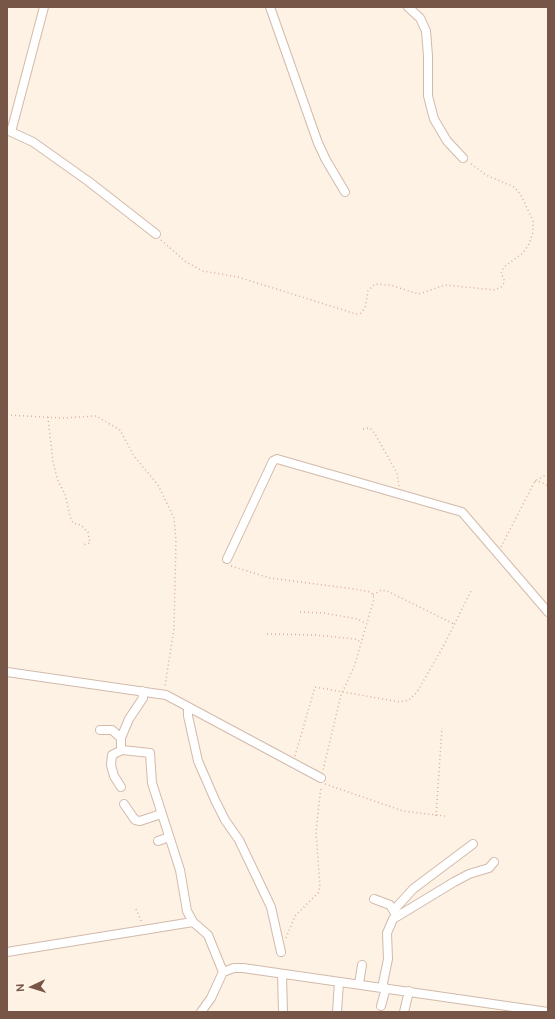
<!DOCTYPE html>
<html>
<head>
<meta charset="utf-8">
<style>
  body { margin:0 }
  #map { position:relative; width:555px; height:1019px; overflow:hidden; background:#fef2e4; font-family:"DM Sans",sans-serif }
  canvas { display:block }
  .frame { position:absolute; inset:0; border:8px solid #785647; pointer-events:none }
  .north { position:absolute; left:12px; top:967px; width:40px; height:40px; -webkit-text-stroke:3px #fff6eb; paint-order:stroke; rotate:266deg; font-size:11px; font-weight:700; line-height:16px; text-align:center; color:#785647 }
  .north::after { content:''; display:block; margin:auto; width:14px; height:18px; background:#785647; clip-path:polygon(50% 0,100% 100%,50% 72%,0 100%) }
</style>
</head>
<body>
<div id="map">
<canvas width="555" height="1019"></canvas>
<div class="frame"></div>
<div class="north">N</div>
</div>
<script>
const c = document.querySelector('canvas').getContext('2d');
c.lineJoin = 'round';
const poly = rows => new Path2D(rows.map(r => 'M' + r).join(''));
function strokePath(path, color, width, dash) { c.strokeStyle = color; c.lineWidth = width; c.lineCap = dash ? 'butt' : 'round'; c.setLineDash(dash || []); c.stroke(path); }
const path = poly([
  [161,240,186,262,203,271,238,277,356,314,361,313,365,308,368,291,375,284,390,285,419,294,445,285,495,290,501,287,504,283,504,279,501,273,504,267,523,253,529,244,533,232,533,221,521,195,514,187,486,175,470,163],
  [7,415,62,418,96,416,120,430,134,456,158,485,174,518,176,540,174,628,165,686],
  [48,417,53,462,58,481,65,494,70,516,73,523,81,525,88,532,90,543,83,545],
  [363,429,370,428,375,434,397,473,399,486],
  [535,481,541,482,548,486],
  [501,547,535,481,548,474],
  [231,566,270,578,354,589,371,592,373,595,374,599,354,667,341,695,323,770],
  [373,595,381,590,387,591,454,624],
  [300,612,324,613,358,619,366,624],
  [267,634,315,635,355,639,361,642],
  [295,756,315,687,400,702,409,700,417,692,443,647,472,589],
  [325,784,403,811,445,816],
  [436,816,442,728],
  [136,909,142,923],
  [286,938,295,916,318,893,320,887,316,832,321,786]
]);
const street = poly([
  [270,7,318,143,326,160,345,192],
  [408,7,420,18,426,31,428,56,428,96,434,119,447,141,463,158],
  [7,130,33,142,88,181,156,234],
  [11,132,44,7],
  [227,559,273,461,277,459,462,512,548,612],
  [7,672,166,695,321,778],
  [142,691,143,698,129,719,121,738,121,747,122,750,150,753,152,783,180,870,187,911,193,922,208,935,223,972],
  [188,708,188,716,198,761,215,800,225,820,239,840,271,907,281,952],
  [100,730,112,730,121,738],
  [121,787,114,776,111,765,112,755,122,750],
  [124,804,135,820,140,821,161,814],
  [158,841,169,837],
  [374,899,390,905,396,915],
  [394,910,413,889,473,844],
  [7,952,193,922],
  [282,974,283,1012],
  [359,984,362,965],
  [382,988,388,959,387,933,393,919,454,882,469,874,489,868,494,862],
  [381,1006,386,988],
  [201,1012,211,998,223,972,234,968,243,968,548,1012],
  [337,1012,339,982],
  [404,1012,409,991]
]);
strokePath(street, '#d2baab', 10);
strokePath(path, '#dab09c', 1.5, [1, 3]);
strokePath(street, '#fff', 8);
</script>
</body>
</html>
